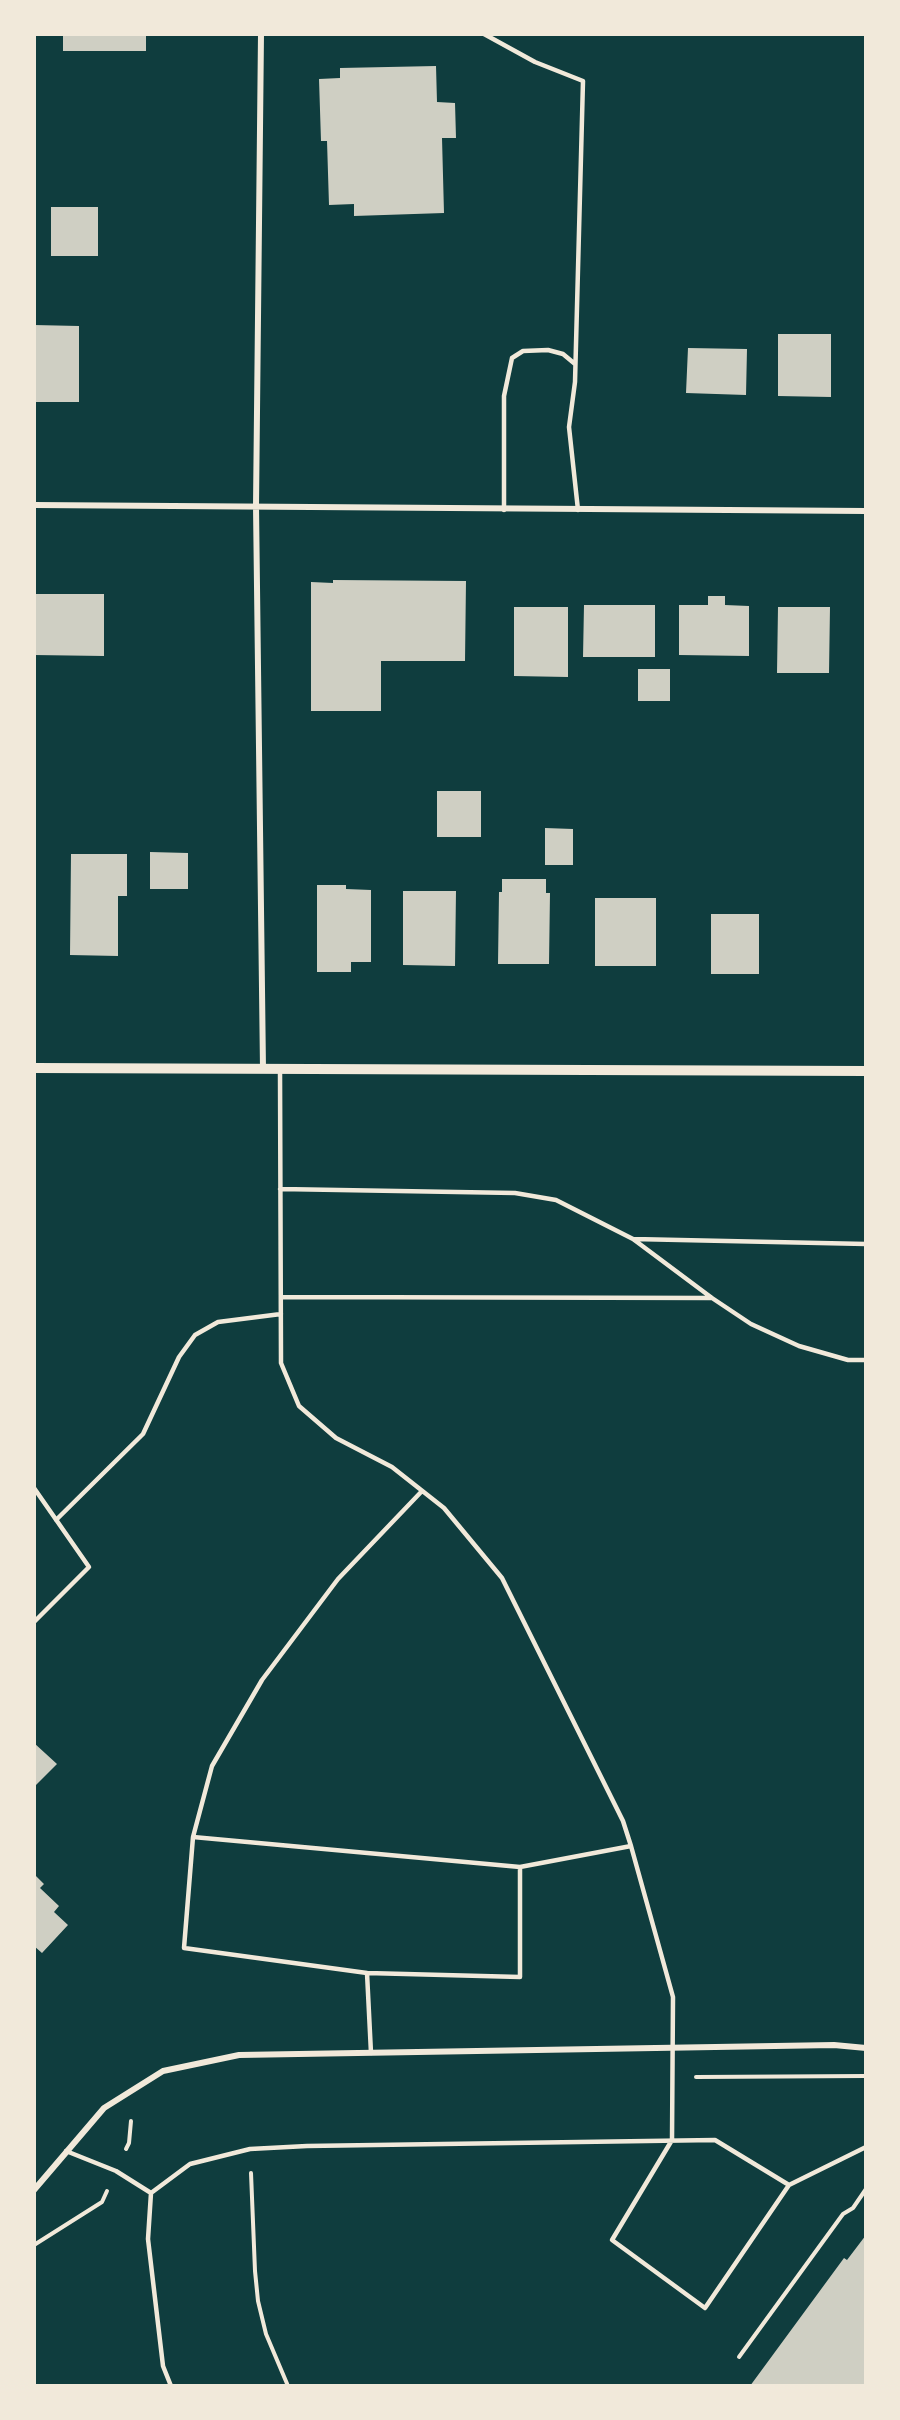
<!DOCTYPE html>
<html>
<head>
<meta charset="utf-8">
<style>
  body { margin:0 }
  #map { position:relative; width:900px; height:2420px; overflow:hidden; background:#0f3d3e; font-family:Montserrat,sans-serif }
  canvas { display:block }
  .frame { position:absolute; inset:0; border:36px solid #f1e9da; pointer-events:none }
</style>
</head>
<body>
<div id="map">
<canvas width="900" height="2420"></canvas>
<div class="frame"></div>
</div>
<script>
const c = document.querySelector('canvas').getContext('2d');
c.lineJoin = 'round';
function fillPath(path, color) { c.fillStyle = color; c.fill(path, 'evenodd'); }
const poly = rows => new Path2D(rows.map(r => 'M' + r).join(''));
function strokePath(path, color, width, dash) { c.strokeStyle = color; c.lineWidth = width; c.lineCap = dash ? 'butt' : 'round'; c.setLineDash(dash || []); c.stroke(path); }
const building = poly([
  [63,34,146,34,146,51,63,51],
  [436,66,437,102,455,103,456,138,442,138,444,213,354,216,354,204,329,205,327,141,321,141,319,79,340,78,340,68],
  [51,207,98,207,98,256,51,256],
  [34,325,79,326,79,402,34,402],
  [778,334,831,334,831,397,778,396],
  [688,348,747,349,746,395,686,393],
  [333,580,466,581,465,661,381,661,381,711,311,711,311,582,333,583],
  [34,594,104,594,104,656,34,655],
  [708,596,725,596,725,605,749,606,749,656,679,655,679,605,708,605],
  [584,605,655,605,655,657,583,657],
  [514,607,568,607,568,677,514,676],
  [778,607,830,607,829,673,777,673],
  [638,669,670,669,670,701,638,701],
  [437,791,481,791,481,837,437,837],
  [545,828,573,829,573,865,545,865],
  [150,852,188,853,188,889,150,889],
  [71,854,127,854,127,896,118,896,118,956,70,955],
  [502,879,546,879,546,893,550,893,549,964,498,964,499,892,502,892],
  [317,885,346,885,346,889,371,890,371,962,351,962,351,972,317,972],
  [403,891,456,891,455,966,403,965],
  [595,898,656,898,656,966,595,966],
  [711,914,759,914,759,974,711,974],
  [34,1743,57,1764,34,1787],
  [34,1874,44,1884,40,1888,59,1906,54,1912,68,1925,42,1953,34,1946],
  [866,2235,866,2386,750,2386,844,2258,847,2260]
]);
const path = poly([
  [696,2077,866,2076],
  [126,2149,129,2143,131,2121],
  [251,2173,255,2271,258,2301,266,2334,288,2386],
  [34,2245,102,2202,107,2191],
  [739,2357,843,2214,853,2208,866,2189]
]);
const service = poly([
  [484,34,535,62,583,81,575,382,569,427,578,510],
  [504,510,504,396,512,358,523,351,548,350,563,354,575,364],
  [280,1069,281,1363,299,1406,336,1438,392,1467,444,1508,502,1578,623,1821,631,1846,673,1997,672,2140,612,2240,705,2308,789,2185,866,2147],
  [280,1189,515,1193,556,1200,633,1239,712,1298],
  [633,1239,866,1244],
  [281,1297,712,1298,751,1324,799,1346,848,1360,866,1360],
  [34,1488,89,1567,34,1622],
  [56,1520,143,1434,179,1357,195,1335,218,1322,281,1314],
  [193,1837,212,1766,262,1680,338,1579,422,1491],
  [520,1867,631,1846],
  [367,1973,184,1948,193,1837,520,1867,520,1977,367,1973,371,2053],
  [66,2151,116,2171,151,2193],
  [171,2386,163,2366,148,2239,151,2193,190,2164,250,2149,307,2146,715,2140,789,2185]
]);
const minor = poly([
  [261,34,256,506,263,1069],
  [34,505,866,511],
  [34,2190,104,2108,163,2071,239,2055,834,2045,866,2048]
]);
const tertiary = poly([
  [34,1068,866,1071]
]);
fillPath(building, '#cfcfc3');
strokePath(path, '#f1e9da', 4);
strokePath(service, '#f1e9da', 4.5);
strokePath(minor, '#f1e9da', 6);
strokePath(tertiary, '#f1e9da', 10);
</script>
</body>
</html>
